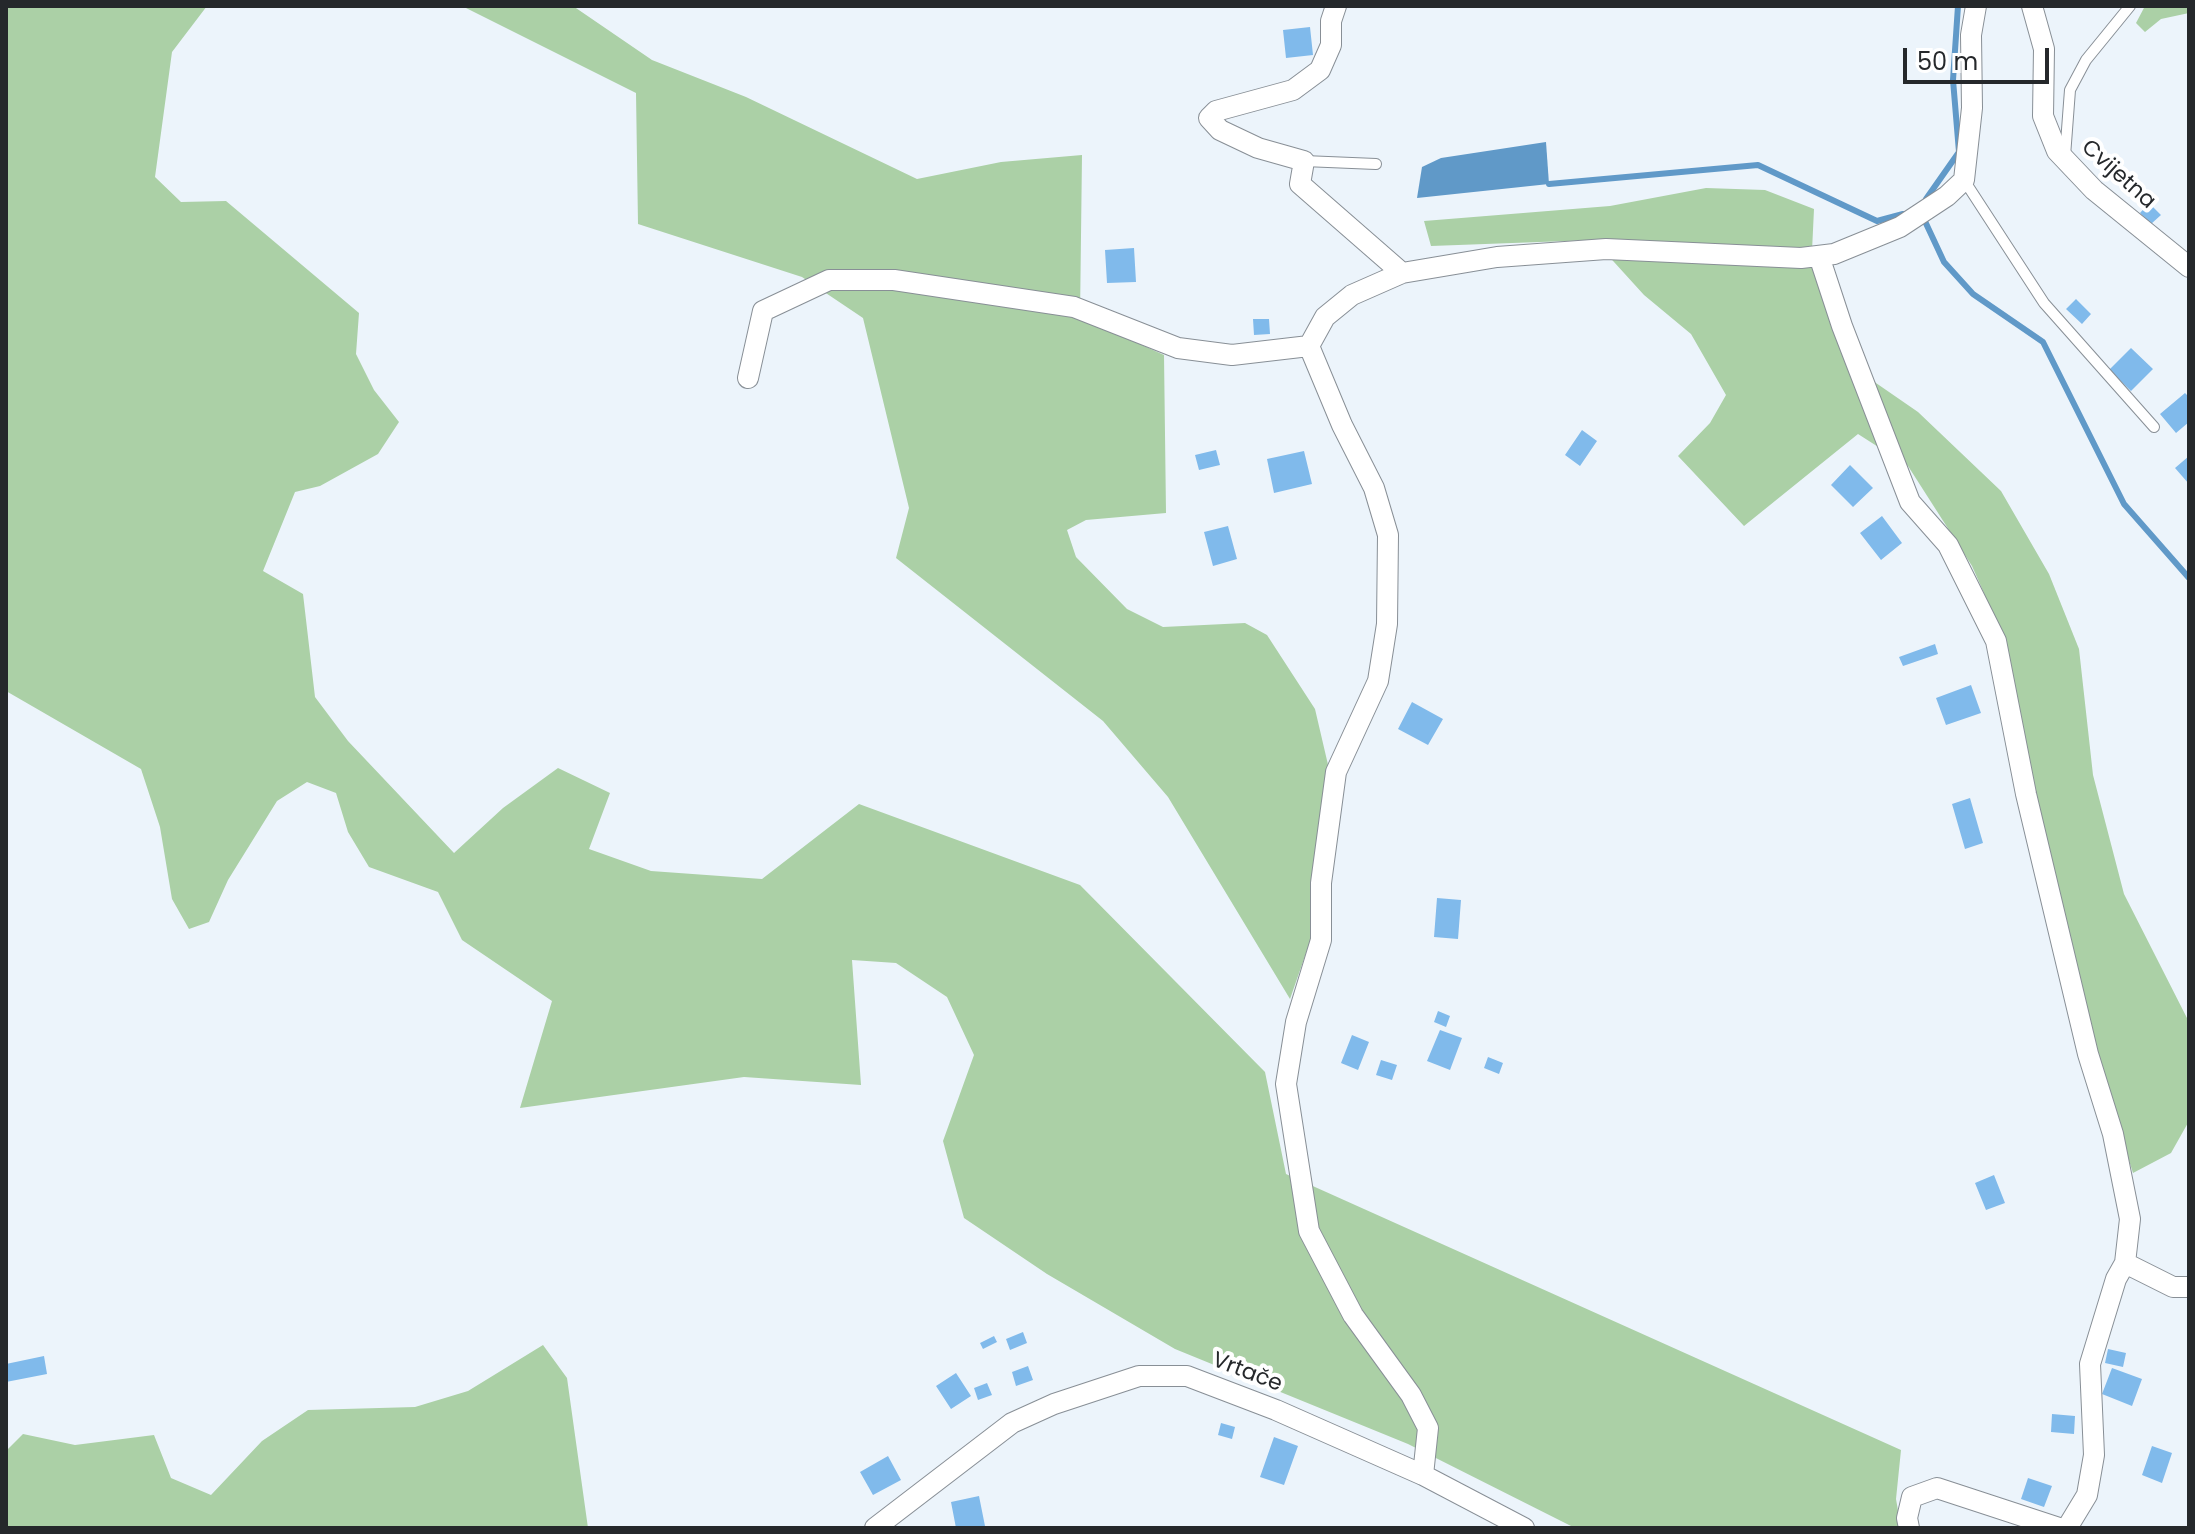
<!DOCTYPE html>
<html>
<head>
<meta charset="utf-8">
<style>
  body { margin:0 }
  #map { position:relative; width:2195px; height:1534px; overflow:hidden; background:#ecf4fb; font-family:Poppins,sans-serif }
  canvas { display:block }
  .frame { position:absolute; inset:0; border:8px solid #25282b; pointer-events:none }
  .scale { position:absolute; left:1903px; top:48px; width:146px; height:36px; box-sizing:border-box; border:4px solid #25282b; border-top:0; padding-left:10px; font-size:24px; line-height:28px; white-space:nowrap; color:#25282b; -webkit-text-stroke:6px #fff; paint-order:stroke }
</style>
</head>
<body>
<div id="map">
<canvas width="2195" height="1534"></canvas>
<div class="frame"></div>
<div class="scale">50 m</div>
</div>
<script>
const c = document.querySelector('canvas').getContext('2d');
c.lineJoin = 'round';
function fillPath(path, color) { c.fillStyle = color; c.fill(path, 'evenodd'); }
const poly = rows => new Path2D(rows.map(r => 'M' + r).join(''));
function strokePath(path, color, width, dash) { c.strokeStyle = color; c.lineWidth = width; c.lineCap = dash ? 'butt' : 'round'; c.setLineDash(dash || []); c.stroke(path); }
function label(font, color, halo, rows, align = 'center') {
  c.font = font + ' Poppins,sans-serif'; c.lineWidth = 8; c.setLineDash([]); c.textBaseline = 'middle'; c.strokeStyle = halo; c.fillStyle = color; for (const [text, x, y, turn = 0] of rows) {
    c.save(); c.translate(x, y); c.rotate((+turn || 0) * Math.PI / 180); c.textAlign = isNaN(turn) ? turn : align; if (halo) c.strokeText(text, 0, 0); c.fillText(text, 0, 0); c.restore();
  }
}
const green = poly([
  [6,6,207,6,172,52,155,177,181,202,226,201,359,313,356,354,374,390,399,422,378,454,320,486,295,492,263,571,303,594,315,697,348,741,454,853,503,808,558,768,610,793,589,849,651,871,762,879,859,804,1080,885,1265,1072,1286,1174,1901,1450,1896,1499,1901,1528,1575,1528,1408,1444,1175,1349,1047,1274,964,1218,943,1141,974,1055,947,997,896,963,852,960,861,1085,744,1077,520,1108,552,1001,462,940,438,892,369,867,348,832,336,793,307,782,277,801,228,880,209,922,189,929,172,899,160,827,141,769,6,691],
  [462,6,573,6,652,60,746,97,917,179,1001,162,1082,155,1080,317,1164,355,1166,513,1086,520,1067,530,1076,557,1127,609,1163,627,1245,623,1267,635,1315,709,1329,769,1313,933,1290,999,1168,797,1103,721,896,558,909,508,863,318,802,277,638,224,636,93],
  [2145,6,2189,6,2189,13,2161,19,2145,32,2136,23],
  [1706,188,1765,190,1814,209,1812,251,1847,363,1918,412,2001,491,2049,574,2079,649,2093,775,2124,894,2189,1022,2189,1121,2171,1153,2133,1173,2092,1045,2032,790,1999,627,1972,566,1908,466,1858,434,1744,526,1678,456,1710,423,1726,395,1691,334,1644,295,1594,240,1431,246,1424,221,1610,206],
  [543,1345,567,1378,588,1528,6,1528,6,1451,23,1434,75,1445,154,1435,171,1478,211,1495,262,1441,308,1410,415,1407,468,1391]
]);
const water = poly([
  [1546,142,1549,184,1417,198,1422,167,1441,158]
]);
const stream = poly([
  [1549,184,1758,165,1877,221,1903,214],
  [1926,199,1959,152,1953,80,1958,6],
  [1923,217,1944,262,1973,294,2043,342,2124,504,2189,578]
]);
const building = poly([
  [1310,27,1313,55,1286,58,1283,30],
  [2149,203,2161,215,2151,224,2140,213],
  [1134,248,1136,282,1107,283,1105,250],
  [2076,299,2091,314,2082,324,2066,309],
  [1253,319,1269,319,1270,334,1254,335],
  [2131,348,2153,369,2131,391,2109,370],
  [2185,393,2189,397,2189,422,2176,433,2160,414],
  [1582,430,1597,441,1580,466,1565,455],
  [1216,450,1220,465,1199,470,1195,455],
  [1304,451,1312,484,1274,493,1267,459],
  [2189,456,2189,484,2175,468],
  [1850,465,1873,488,1853,507,1831,485],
  [1882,516,1902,543,1881,560,1860,533],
  [1228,526,1237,559,1213,566,1204,532],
  [1935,644,1938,654,1903,666,1899,657],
  [1971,685,1981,713,1946,725,1936,698],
  [1412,702,1443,719,1428,745,1398,729],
  [1970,798,1983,843,1965,849,1952,804],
  [1437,898,1461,900,1458,939,1434,937],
  [1438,1011,1450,1016,1446,1027,1434,1022],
  [1440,1030,1462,1038,1450,1070,1427,1061],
  [1352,1035,1369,1042,1358,1070,1341,1063],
  [1488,1057,1503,1063,1499,1074,1484,1068],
  [1381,1060,1397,1065,1392,1080,1376,1075],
  [1994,1175,2005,1203,1986,1210,1975,1183],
  [1023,1332,1027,1343,1010,1350,1006,1339],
  [994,1336,997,1342,983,1349,980,1343],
  [2108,1349,2126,1353,2123,1367,2105,1363],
  [44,1356,47,1374,6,1382,6,1364],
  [1028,1366,1033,1380,1016,1386,1012,1372],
  [2112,1368,2142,1379,2132,1406,2102,1394],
  [956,1373,971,1396,951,1409,936,1386],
  [987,1383,992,1395,978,1400,974,1388],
  [2052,1414,2075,1416,2074,1434,2051,1432],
  [1221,1423,1235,1427,1232,1439,1218,1435],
  [1274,1437,1298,1446,1284,1485,1260,1477],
  [2152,1446,2172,1453,2162,1483,2142,1475],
  [888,1456,901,1480,873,1495,860,1472],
  [2028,1478,2052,1486,2044,1507,2021,1499],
  [979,1496,985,1526,956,1528,951,1502]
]);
const service = poly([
  [2065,156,2070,90,2086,60,2130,6],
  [1304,161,1376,164],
  [1964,180,2044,303,2154,427]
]);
const minor = poly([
  [1336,6,1331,21,1331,45,1320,70,1293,90,1216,111,1209,118,1220,130,1258,148,1304,161,1300,184,1402,273],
  [2032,6,2044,49,2043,116,2057,151,2094,190,2189,267],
  [1819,256,1842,326,1910,502,1948,545,1996,641,2026,794,2088,1054,2113,1134,2130,1219,2125,1263],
  [748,378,763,311,829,280,894,280,1074,307,1178,348,1232,355,1309,346],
  [1423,1475,1428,1428,1411,1395,1353,1315,1309,1231,1286,1084,1296,1022,1321,940,1321,883,1336,772,1378,681,1387,624,1388,535,1374,488,1342,425,1309,346,1325,317,1352,295,1402,273,1497,257,1606,249,1801,258,1834,254,1900,227,1947,196,1964,180,1972,108,1971,35,1976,6],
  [875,1528,1012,1423,1054,1404,1139,1376,1187,1376,1276,1410,1423,1475,1524,1528],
  [1909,1528,1907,1518,1912,1497,1937,1488,2059,1528],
  [2067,1528,2087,1495,2094,1455,2090,1364,2116,1279,2125,1263,2173,1287,2189,1287]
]);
const streetNames = [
  ["Cvijetna",2118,175,42],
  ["Vrtače",1247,1373,21]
];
fillPath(green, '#abd0a6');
fillPath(water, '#6099c8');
strokePath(stream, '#6099c8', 6);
fillPath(building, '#80baeb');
strokePath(service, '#888f96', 12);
strokePath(minor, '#888f96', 22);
strokePath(service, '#fff', 10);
strokePath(minor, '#fff', 20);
label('22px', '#25282b', '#fff', streetNames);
</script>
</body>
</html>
